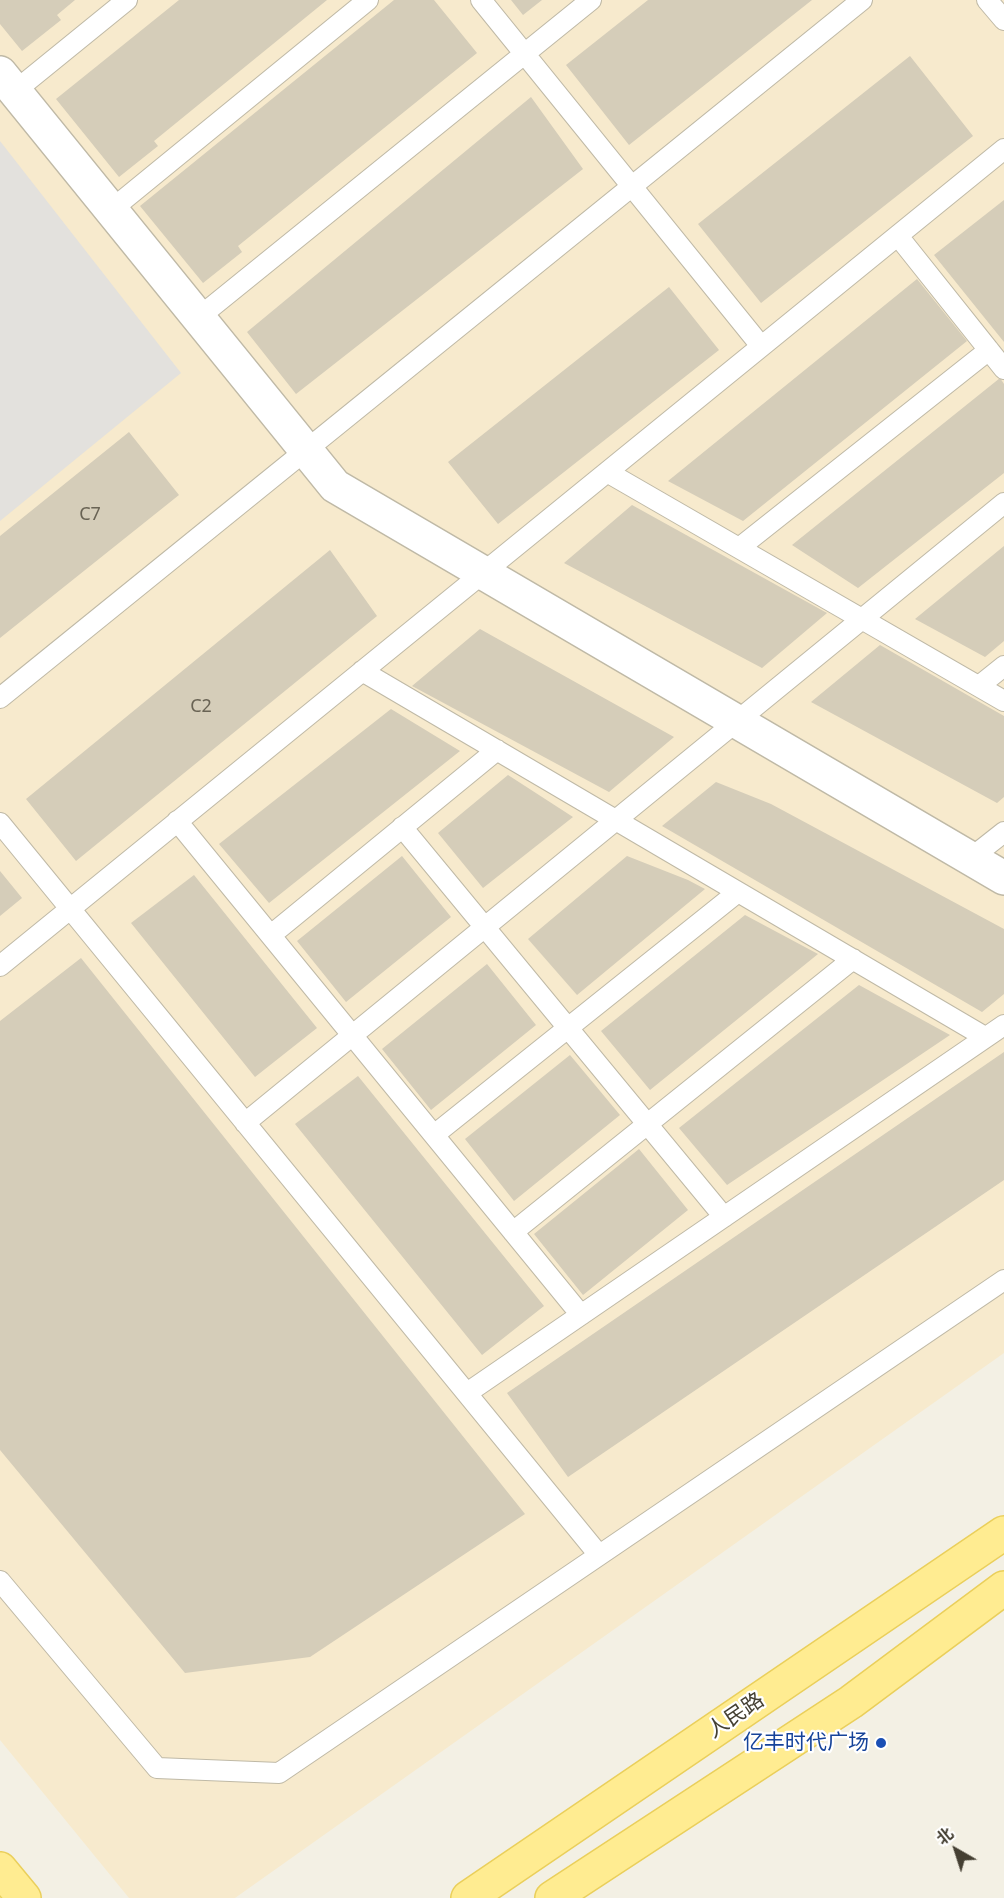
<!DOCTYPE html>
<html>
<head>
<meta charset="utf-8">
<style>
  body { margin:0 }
  #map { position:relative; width:1004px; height:1898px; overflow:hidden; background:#f3f0e4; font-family:"Noto Sans","Noto Sans SC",sans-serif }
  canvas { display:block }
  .north { position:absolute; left:926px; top:1820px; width:60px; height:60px; -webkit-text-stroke:4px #fff; paint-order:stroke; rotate:321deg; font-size:16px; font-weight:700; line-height:24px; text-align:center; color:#454033 }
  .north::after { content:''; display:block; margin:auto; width:21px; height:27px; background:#454033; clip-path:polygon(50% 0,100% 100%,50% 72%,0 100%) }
</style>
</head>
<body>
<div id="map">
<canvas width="1004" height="1898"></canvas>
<div class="north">北</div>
</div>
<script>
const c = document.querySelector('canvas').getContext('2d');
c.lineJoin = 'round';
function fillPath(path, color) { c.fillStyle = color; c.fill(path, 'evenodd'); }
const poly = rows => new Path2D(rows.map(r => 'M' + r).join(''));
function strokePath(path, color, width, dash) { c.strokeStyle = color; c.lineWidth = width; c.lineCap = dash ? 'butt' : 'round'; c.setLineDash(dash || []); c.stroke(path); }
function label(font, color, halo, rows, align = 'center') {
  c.font = font + ' "Noto Sans","Noto Sans SC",sans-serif'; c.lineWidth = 4.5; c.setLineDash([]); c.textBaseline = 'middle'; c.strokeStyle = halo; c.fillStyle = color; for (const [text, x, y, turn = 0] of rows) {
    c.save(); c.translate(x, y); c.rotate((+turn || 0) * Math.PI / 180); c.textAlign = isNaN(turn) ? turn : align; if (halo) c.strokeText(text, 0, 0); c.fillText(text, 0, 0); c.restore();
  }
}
const commercial = poly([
  [0,0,1004,0,1004,1353,235,1898,129,1898,0,1740]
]);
const parking = poly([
  [0,141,181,373,0,521]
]);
const building = poly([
  [0,0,75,0,57,15,61,20,22,51,0,24],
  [179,0,327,0,154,141,158,146,119,177,56,99],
  [394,0,434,0,477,53,238,246,242,252,203,283,140,206],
  [511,0,542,0,523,15],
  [648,0,812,0,629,145,566,65],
  [910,56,973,136,761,303,698,224],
  [531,97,583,169,296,394,247,332],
  [1004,200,1004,342,934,255],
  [917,279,967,341,743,521,668,481],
  [669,287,719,350,498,524,448,462],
  [1000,378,1004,384,1004,473,858,588,792,545],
  [129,432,179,495,0,638,0,536],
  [632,505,827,613,762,668,564,563],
  [1004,546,1004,641,985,657,915,619],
  [330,550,377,616,76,861,26,799],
  [480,629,674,737,609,792,412,686],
  [880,645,1004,716,1004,797,997,803,811,702],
  [391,709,460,751,269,903,219,844],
  [508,775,573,817,483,888,438,833],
  [716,782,771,804,1004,929,1004,994,982,1012,662,826],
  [402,856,451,917,346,1002,297,941],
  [627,856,688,880,705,889,577,995,528,939],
  [0,871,22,898,0,916],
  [194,875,317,1028,255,1077,131,923],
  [745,915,818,954,650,1090,601,1031],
  [81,958,525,1514,310,1657,185,1673,0,1450,0,1021],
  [487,964,536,1025,431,1110,382,1049],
  [859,985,950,1035,727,1185,679,1128],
  [1004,1052,1004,1180,568,1477,507,1393],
  [570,1055,620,1115,514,1201,465,1139],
  [358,1076,544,1306,482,1355,295,1124],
  [639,1149,688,1210,583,1295,534,1234]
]);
const service = poly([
  [481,0,761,346],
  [987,0,1004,20],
  [15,91,127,0],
  [111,210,368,0],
  [898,236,1004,369],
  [198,318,591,0],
  [607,472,1004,701],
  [739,548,989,350],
  [362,671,985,1037],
  [979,686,1004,666],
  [0,698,862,0],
  [177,821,581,1315],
  [0,823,599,1555],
  [402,827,724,1217],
  [971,858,1004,832],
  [271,935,497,750],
  [0,966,1004,149],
  [245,1123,1004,503],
  [434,1135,738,892],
  [513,1232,853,959],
  [467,1393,1004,1025],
  [0,1581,157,1768,279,1773,1004,1280]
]);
const minor = poly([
  [0,73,335,486,1004,878]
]);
const primary = poly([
  [0,1869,24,1898],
  [468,1898,1004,1533],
  [552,1898,851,1702,1004,1588]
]);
const markers = [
  [881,1743,6,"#1a4fb4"]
];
const numberNames = [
  ["C7",90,515],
  ["C2",201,707]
];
const streetNames = [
  ["人民路",736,1716,-34]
];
const transitNames = [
  ["亿丰时代广场",869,1743]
];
fillPath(commercial, '#f7eacd');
fillPath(parking, '#e3e1dd');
fillPath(building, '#d5cdb9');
strokePath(service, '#bfb9a6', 22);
strokePath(minor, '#bfb9a6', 36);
strokePath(primary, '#eacf5b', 36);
strokePath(service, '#fff', 20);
strokePath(minor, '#fff', 33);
strokePath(primary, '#ffec91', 33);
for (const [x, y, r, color] of markers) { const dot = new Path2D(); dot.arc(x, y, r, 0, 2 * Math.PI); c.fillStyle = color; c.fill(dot); strokePath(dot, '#fff', 2); }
label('18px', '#696354', null, numberNames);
label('21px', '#454033', '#fff', streetNames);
label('21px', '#164399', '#fff', transitNames, 'right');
</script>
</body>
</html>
